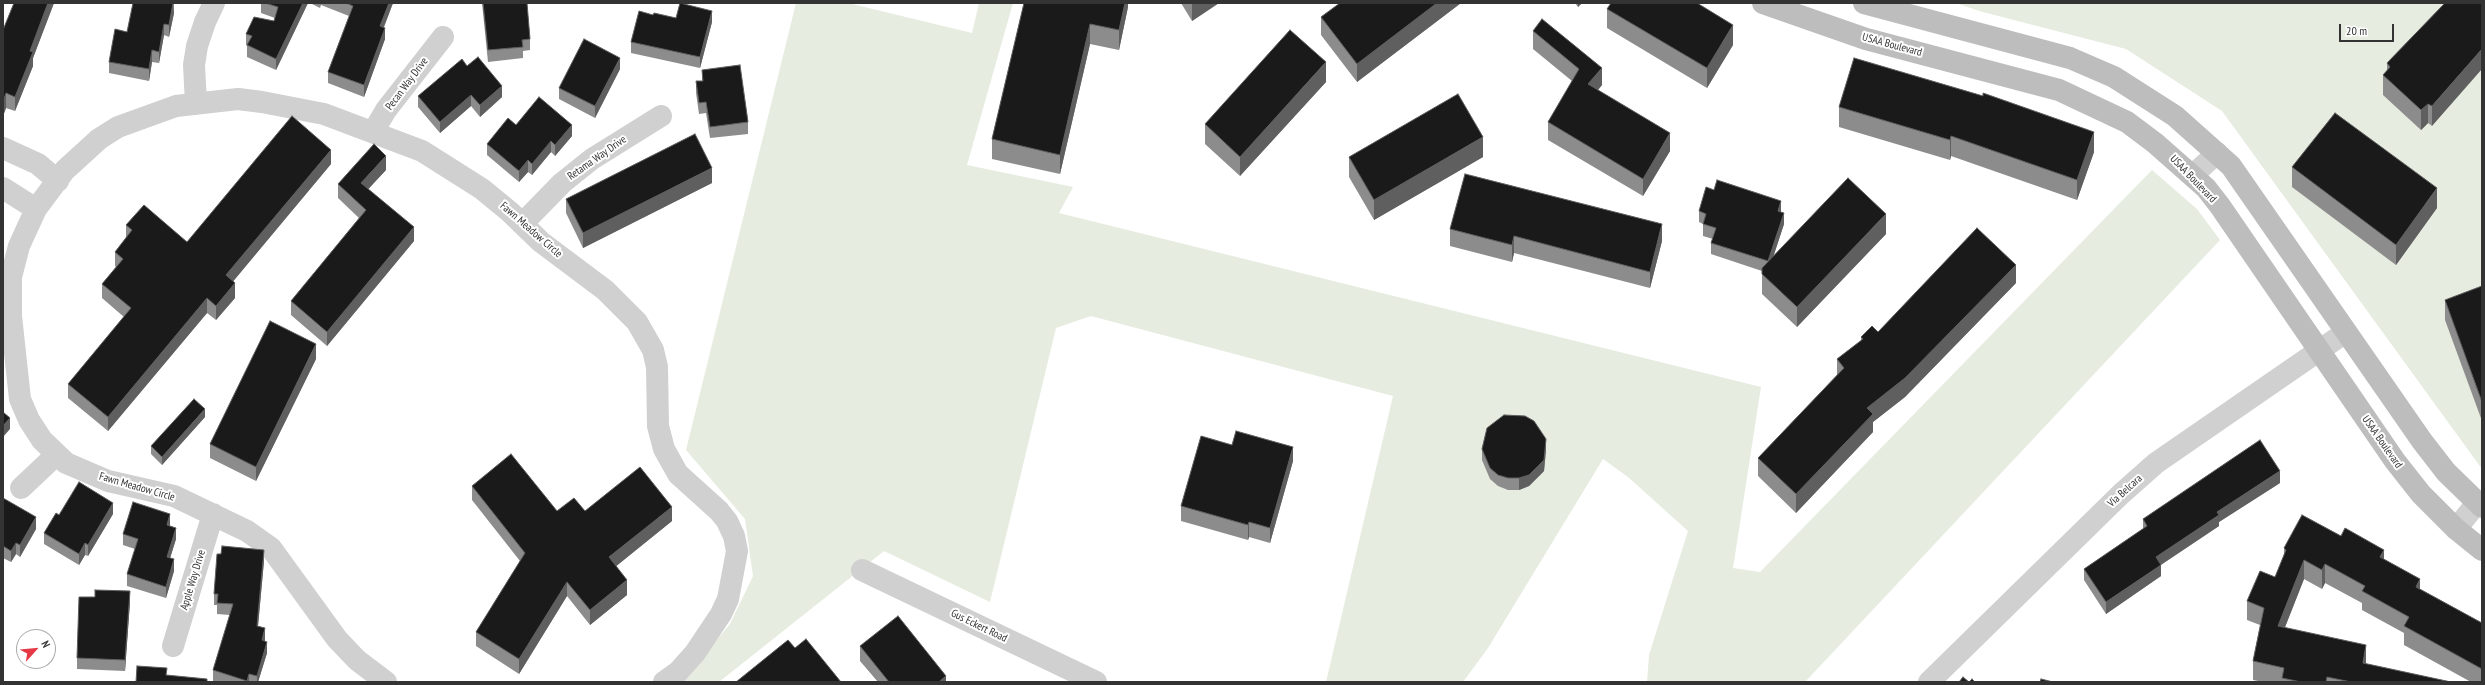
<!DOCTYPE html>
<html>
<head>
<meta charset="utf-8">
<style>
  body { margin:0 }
  #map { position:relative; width:2485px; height:685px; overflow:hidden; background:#fff; font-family:"PT Sans Narrow",sans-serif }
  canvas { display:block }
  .frame { position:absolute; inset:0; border:4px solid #333; pointer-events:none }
  .north { position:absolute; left:16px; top:629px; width:40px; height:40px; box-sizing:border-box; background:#fff; border:1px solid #adadad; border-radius:50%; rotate:63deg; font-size:11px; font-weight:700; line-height:16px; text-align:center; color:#333 }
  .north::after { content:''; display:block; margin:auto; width:14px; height:18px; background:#e63946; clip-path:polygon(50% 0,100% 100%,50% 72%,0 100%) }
  .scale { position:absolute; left:2339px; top:24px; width:55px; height:18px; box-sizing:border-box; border:2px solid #333; border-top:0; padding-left:5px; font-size:12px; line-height:14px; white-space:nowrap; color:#333; -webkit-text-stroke:3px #fff; paint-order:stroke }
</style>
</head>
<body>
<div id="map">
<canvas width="2485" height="685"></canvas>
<div class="frame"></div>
<div class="north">N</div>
<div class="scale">20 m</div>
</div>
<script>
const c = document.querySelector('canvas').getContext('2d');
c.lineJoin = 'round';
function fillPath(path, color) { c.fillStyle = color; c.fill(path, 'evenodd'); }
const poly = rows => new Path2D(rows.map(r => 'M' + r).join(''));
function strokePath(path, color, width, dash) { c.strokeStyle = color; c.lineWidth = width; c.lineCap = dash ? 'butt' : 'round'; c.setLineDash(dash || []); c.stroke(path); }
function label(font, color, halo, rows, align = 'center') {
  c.font = font + ' "PT Sans Narrow",sans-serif'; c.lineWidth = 4; c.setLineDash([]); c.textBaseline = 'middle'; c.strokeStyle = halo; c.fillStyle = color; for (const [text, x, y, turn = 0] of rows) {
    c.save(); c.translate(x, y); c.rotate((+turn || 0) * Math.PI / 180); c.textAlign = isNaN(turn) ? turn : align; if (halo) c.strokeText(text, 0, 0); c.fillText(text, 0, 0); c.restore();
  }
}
const green = poly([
  [796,3,848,3,972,33,979,3,1013,3,967,165,1073,187,1059,213,1761,387,1733,568,1760,572,2152,170,2197,209,2220,240,1805,682,1647,682,1649,655,1688,531,1628,477,1603,459,1488,648,1463,682,1326,682,1393,396,1091,316,1056,328,990,602,884,551,719,682,685,682,683,680,730,624,753,576,745,519,686,450],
  [1956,3,2482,3,2482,469,2222,111,2126,49,1979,11]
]);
const street = poly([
  [196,104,194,65,197,46,205,22,214,3],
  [373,132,386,110,443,37],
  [3,148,38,164,58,181],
  [2193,175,2217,153],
  [3,188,36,209],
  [522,224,562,183,592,159,661,116],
  [21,488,56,455],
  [2456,529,2477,503],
  [862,570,1096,682],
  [173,646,213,514],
  [386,682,357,660,337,639,271,548,247,531,174,496,108,481,66,463,42,440,29,420,20,399,11,316,11,277,19,246,36,209,65,170,99,139,118,127,176,106,238,99,262,102,324,114,422,151,482,189,510,212,541,242,605,290,637,322,653,350,657,367,658,426,664,449,678,474,719,511,727,521,734,536,737,551,728,599,721,614,695,653,678,672,664,682],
  [1929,682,2121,494,2156,463,2346,332]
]);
const secondary = poly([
  [1763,3,1866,39,2059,90,2127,122,2155,143,2206,188,2220,206,2395,461,2421,494,2456,529,2482,550],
  [1864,3,2070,58,2114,77,2175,116,2231,166,2422,441,2446,472,2482,507]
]);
const wall = poly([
  [14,3,54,3,33,58,33,66,15,111,6,108,3,116,3,30],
  [174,3,174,13,169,37,164,35,159,63,152,62,149,81,109,73,109,62,127,32],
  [261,3,308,3,276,70,247,57,247,46,246,45,246,34,274,21,275,18,261,13],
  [310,3,393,3,384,27,385,39,364,97,328,83,328,72,349,16,321,5,320,8],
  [482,3,527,3,530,39,530,50,523,51,523,58,488,62],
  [1024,3,1128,3,1128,7,1119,50,1090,44,1060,174,992,159,992,139],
  [1181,3,1219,3,1192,21],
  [1340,3,1461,3,1357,82,1321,35,1321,17],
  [1575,3,1582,3,1578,7],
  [2445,3,2432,126,2428,123,2421,130,2383,95,2383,75,2387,71,2387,63],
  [1607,9,1733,45,1707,88,1607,28],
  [653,15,676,18,712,22,700,68,631,53,631,42],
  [1533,31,1602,85,1598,90,1670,151,1643,196,1548,140,1548,122,1572,81,1533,49],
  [467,66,502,97,480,117,471,106,440,133,418,107,418,96],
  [620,69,595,118,559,99,559,88],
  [702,70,748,122,748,134,710,138,706,113,699,114,696,93,696,81,702,81],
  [1326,82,1240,176,1205,144,1205,124],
  [1839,107,2094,152,2077,200,1951,156,1950,160,1839,127],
  [516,125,572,136,555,156,551,152,532,175,528,172,519,182,487,155,487,144],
  [1349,157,1483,157,1374,220,1349,177],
  [331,164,233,281,235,298,216,320,207,313,108,431,68,398,68,384,124,317,102,298,102,284,116,267,115,266,115,252,126,238,126,225,187,242],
  [2292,167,2437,208,2396,265,2292,187],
  [386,170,368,189,414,241,327,346,291,315,291,301,359,218,338,198,338,184],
  [712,183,583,248,566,213,566,199],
  [1699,211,1781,212,1784,224,1773,257,1886,234,1797,327,1762,294,1762,271,1711,254,1711,243,1713,239,1703,236,1703,224,1699,222],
  [1450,229,1662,241,1650,288,1514,253,1512,262,1450,246],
  [2016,283,1905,397,1873,422,1873,432,1796,513,1758,476,1758,458,1837,375,1837,359,1861,341,1861,337,1878,332],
  [2482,286,2482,421,2445,320,2445,300],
  [316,359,256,481,210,458,210,444],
  [205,417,162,465,151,454,151,446],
  [1232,445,1293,461,1270,543,1249,537,1248,540,1181,521,1181,506],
  [1482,449,1546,450,1544,471,1529,486,1519,490,1508,490,1498,486,1490,479,1482,460],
  [2280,483,2219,522,2219,526,2161,565,2161,576,2106,614,2084,580,2084,569,2143,529,2143,519],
  [472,486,557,511,585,511,672,521,616,566,627,595,590,625,567,596,519,674,476,646,476,632,520,561,472,500],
  [3,498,36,529,20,557,16,554,11,562,3,558],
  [113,514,88,556,85,555,79,565,44,544,44,533,59,515],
  [170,525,170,526,176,539,170,558,174,571,166,598,127,586,127,574,135,549,123,545,123,534],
  [2284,548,2384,559,2420,589,2482,623,2482,682,2471,682,2404,645,2404,633,2362,610,2362,603,2325,583,2322,589,2304,579,2285,627,2366,664,2451,682,2263,682,2253,680,2253,661,2260,625,2247,620,2247,601,2275,577,2284,555],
  [264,561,258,626,265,639,265,641,267,653,258,682,215,682,213,681,213,670,230,615,217,614,217,605,214,605,214,594],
  [95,597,130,602,125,671,77,669,77,658],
  [860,646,946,682,878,682,860,661]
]);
const shadedWall = poly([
  [48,3,54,3,33,58,33,66,15,111,15,97,30,51],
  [173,3,174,13,169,37,169,25],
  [303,3,308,3,276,70,276,59],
  [389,3,393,3,380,37,380,26],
  [1125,3,1128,3,1128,7,1119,50,1119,30],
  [1192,3,1219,3,1192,21],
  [1437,3,1461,3,1357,82,1357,64],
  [1578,3,1582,3,1578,7],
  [712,11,712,22,700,68,700,57],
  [164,24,164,35,159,63,159,52],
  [1090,24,1090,44,1060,174,1060,155],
  [1733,25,1733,45,1707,88,1707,68],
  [385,28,385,39,364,97,364,85],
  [2482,49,2482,69,2432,126,2432,106],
  [152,50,152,62,149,81,149,69],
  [620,58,620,69,595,118,595,106],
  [1326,62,1326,82,1240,176,1240,157],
  [1602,68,1602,85,1588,102,1588,84],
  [502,86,502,97,480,117,480,105],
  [6,93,6,108,3,116,3,102],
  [471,95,471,106,440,133,440,122],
  [2428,104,2428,123,2421,130,2421,110],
  [572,125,572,136,555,156,555,145],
  [2094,132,2094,152,2077,200,2077,180],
  [1670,133,1670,151,1643,196,1643,179],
  [1951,136,1951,156,1950,160,1950,140],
  [1483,137,1483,157,1374,220,1374,200],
  [551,141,551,152,532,175,532,164],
  [331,150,331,164,226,290,226,275],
  [386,156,386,170,361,197,361,183],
  [528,160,528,172,519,182,519,171],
  [712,168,712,183,583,248,583,233],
  [2437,188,2437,208,2396,265,2396,245],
  [1781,201,1781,212,1778,211],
  [1784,213,1784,224,1768,273,1768,261],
  [1886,214,1886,234,1797,327,1797,307],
  [1662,224,1662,241,1650,288,1650,272],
  [414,227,414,241,327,346,327,332],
  [1514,236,1514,253,1512,262,1512,245],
  [2016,265,2016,283,1905,397,1873,422,1873,432,1796,513,1796,494,1867,408],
  [235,283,235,298,216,320,216,306],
  [207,298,207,313,108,431,108,417],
  [316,344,316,359,256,481,256,467],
  [205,409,205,417,162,465,162,457],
  [10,418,10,429,3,437,3,426],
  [1546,439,1546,450,1544,471,1529,486,1519,490,1519,478],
  [1293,447,1293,461,1270,543,1270,528],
  [2280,471,2280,483,2219,522,2219,526,2156,568,2156,557,2217,512],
  [113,503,113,514,88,556,88,545],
  [672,507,672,521,609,572,609,557],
  [170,514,170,525,167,536,167,525],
  [36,517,36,529,20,557,20,545],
  [1249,522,1249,537,1248,540,1248,525],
  [176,528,176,539,167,568,167,557],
  [16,543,16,554,11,562,11,551],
  [85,543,85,555,79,565,79,554],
  [264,550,264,561,257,637,257,626],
  [2384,550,2384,569,2380,557],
  [174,559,174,571,166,598,166,587],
  [2304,560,2304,579,2278,645,2278,626],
  [2325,564,2325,583,2322,589,2322,570],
  [2161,565,2161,576,2106,614,2106,602],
  [2420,579,2420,598,2416,587],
  [627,580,627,595,590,625,590,610],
  [567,582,567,596,519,674,519,659],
  [130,591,130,602,125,671,125,660],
  [265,628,265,639,262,651,262,640],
  [267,642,267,653,258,682,257,682,257,676],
  [2366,645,2366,664,2363,663],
  [249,674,249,682,247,682,247,681],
  [946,676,946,682,939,682]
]);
const building = poly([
  [14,3,48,3,30,51,33,52,15,97,6,93,3,102,3,30,14,3],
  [133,3,173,3,169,25,164,24,159,52,152,50,149,69,109,62,115,29,127,32,133,3],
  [265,3,303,3,276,59,247,45,252,36,246,34,254,17,274,21,278,7,265,3],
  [346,3,389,3,380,26,385,28,364,85,328,72,353,6,346,3],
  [483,3,527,3,530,39,522,40,523,47,488,50,483,3],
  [680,3,712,11,700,57,631,42,639,11,653,15,654,13,676,18,680,3],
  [1024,3,1125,3,1119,30,1090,24,1060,155,992,139,1024,3],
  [1340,3,1437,3,1357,64,1321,17,1340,3],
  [1611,3,1697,3,1733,25,1707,68,1607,9,1611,3],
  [2445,3,2482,3,2482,49,2432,106,2428,104,2421,110,2383,75,2390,67,2387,63,2445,3],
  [1542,19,1602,68,1588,84,1670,133,1643,179,1548,122,1579,69,1533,31,1542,19],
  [1290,30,1326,62,1240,157,1205,124,1290,30],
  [584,39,620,58,595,106,559,88,584,39],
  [478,57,502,86,480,105,471,95,440,122,418,96,462,59,467,66,478,57],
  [1854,58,1983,96,1983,93,2094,132,2077,180,1951,136,1950,140,1839,107,1854,58],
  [740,65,748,122,710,127,706,102,699,103,696,81,703,81,702,70,740,65],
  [1458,94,1483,137,1374,200,1349,157,1458,94],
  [539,97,572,125,555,145,551,141,532,164,528,160,519,171,487,144,508,118,516,125,539,97],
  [2335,113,2437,188,2396,245,2292,167,2335,113],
  [292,116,331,150,226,275,235,283,216,306,207,298,108,417,68,384,131,308,102,284,123,259,115,252,132,230,126,225,144,205,187,242,292,116],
  [695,134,712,168,583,233,566,199,695,134],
  [374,144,386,156,361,183,414,227,327,332,291,301,366,210,338,184,374,144],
  [1465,174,1662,224,1650,272,1514,236,1512,245,1450,229,1465,174],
  [1848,178,1886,214,1797,307,1762,274,1762,268,1848,178],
  [1717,180,1781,201,1778,211,1784,213,1768,261,1711,243,1716,228,1703,224,1706,214,1699,211,1706,187,1714,190,1717,180],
  [1977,228,2016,265,1905,378,1867,408,1873,414,1796,494,1758,458,1844,368,1837,359,1863,339,1861,337,1872,326,1878,332,1977,228],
  [2482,286,2482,402,2445,300,2482,286],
  [270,321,316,344,256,467,210,444,270,321],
  [194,399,205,409,162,457,151,446,194,399],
  [3,412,10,418,3,426,3,412],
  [1504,415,1525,416,1534,421,1546,439,1544,460,1529,475,1519,478,1508,478,1498,475,1490,468,1482,449,1487,428,1504,415],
  [1236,431,1293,447,1270,528,1249,522,1248,525,1181,506,1201,436,1232,445,1236,431],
  [2260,440,2280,471,2217,512,2219,515,2156,557,2161,565,2106,602,2084,569,2147,526,2143,519,2260,440],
  [511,454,557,511,574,498,585,511,640,467,672,507,609,557,627,580,590,610,567,582,519,659,476,632,525,553,472,486,511,454],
  [79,482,113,503,88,545,85,543,79,554,44,533,56,513,59,515,79,482],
  [3,498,36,517,20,545,16,543,11,551,3,546,3,498],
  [133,502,170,514,167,525,176,528,167,557,174,559,166,587,127,574,138,539,123,534,133,502],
  [2302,515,2341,536,2345,528,2384,550,2380,557,2420,579,2416,587,2482,623,2482,669,2404,626,2409,617,2362,591,2365,586,2325,564,2322,570,2304,560,2278,626,2366,645,2363,663,2451,682,2351,682,2327,677,2326,682,2301,682,2282,678,2284,668,2253,661,2264,608,2247,601,2260,571,2275,577,2286,550,2284,548,2302,515],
  [222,546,264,550,257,626,265,628,262,640,267,642,257,676,249,674,247,681,213,670,233,604,217,603,218,594,214,594,217,554,221,554,222,546],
  [95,590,130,591,125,660,77,658,79,597,95,597,95,590],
  [898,616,946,676,939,682,889,682,860,646,898,616],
  [806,639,841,682,736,682,788,640,795,648,806,639],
  [137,666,167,668,166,675,207,679,207,682,136,682,137,666],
  [1963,677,1969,682,1959,682,1963,677],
  [1972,679,1975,682,1969,682,1972,679],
  [2041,679,2053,682,2040,682,2041,679]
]);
const streetNames = [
  ["USAA Boulevard",1892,45,15],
  ["Pecan Way Drive",407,84,-53],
  ["Retama Way Drive",597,158,-35],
  ["USAA Boulevard",2193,179,46],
  ["Fawn Meadow Circle",531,230,41],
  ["USAA Boulevard",2382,442,55],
  ["Fawn Meadow Circle",137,487,16],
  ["Via Belcara",2125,491,-42],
  ["Apple Way Drive",193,580,-73],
  ["Gus Eckert Road",979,626,26]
];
fillPath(green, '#e6ecdf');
strokePath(street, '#d0d0d0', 22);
strokePath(secondary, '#bdbdbd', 22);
fillPath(wall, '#8c8c8c');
fillPath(shadedWall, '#5f5f5f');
fillPath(building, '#1a1a1a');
strokePath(building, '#5f5f5f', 1);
label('11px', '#333', '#fff', streetNames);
</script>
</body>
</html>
